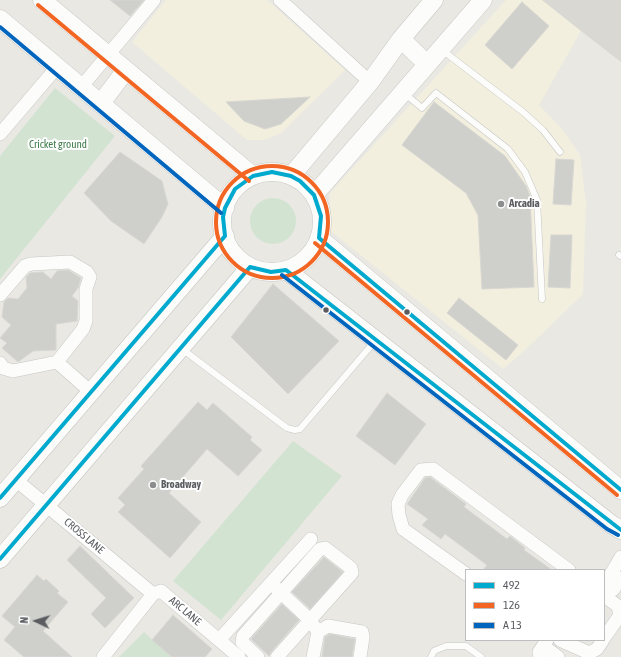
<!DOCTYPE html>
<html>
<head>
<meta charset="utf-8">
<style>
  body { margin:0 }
  #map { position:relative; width:621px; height:657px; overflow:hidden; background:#e9e8e3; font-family:"Asap Condensed",sans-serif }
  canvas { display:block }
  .legend { position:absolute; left:465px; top:569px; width:140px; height:72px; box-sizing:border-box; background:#fff; border:1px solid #bdbebf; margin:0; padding:5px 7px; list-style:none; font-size:12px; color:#5a5c60 }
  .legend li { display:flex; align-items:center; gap:8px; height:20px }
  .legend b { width:20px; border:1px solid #bdbebf }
  .north { position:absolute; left:16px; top:601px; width:40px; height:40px; -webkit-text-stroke:3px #fff; paint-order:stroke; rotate:274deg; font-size:11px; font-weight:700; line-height:16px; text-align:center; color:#5a5c60 }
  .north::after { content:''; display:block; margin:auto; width:14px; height:18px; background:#5a5c60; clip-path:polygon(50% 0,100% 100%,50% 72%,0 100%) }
</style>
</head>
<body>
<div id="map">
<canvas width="621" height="657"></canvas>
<ul class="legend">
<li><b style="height:5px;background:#00a9ce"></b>492</li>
<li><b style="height:5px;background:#f26522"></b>126</li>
<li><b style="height:5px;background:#0065bd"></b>A 13</li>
</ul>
<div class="north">N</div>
</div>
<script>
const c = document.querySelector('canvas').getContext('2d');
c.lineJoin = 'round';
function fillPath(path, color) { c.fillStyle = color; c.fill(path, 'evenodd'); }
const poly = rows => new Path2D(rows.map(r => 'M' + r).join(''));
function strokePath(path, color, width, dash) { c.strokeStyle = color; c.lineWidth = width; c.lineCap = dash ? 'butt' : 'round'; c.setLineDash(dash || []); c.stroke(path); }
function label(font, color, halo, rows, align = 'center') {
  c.font = font + ' "Asap Condensed",sans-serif'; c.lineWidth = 4; c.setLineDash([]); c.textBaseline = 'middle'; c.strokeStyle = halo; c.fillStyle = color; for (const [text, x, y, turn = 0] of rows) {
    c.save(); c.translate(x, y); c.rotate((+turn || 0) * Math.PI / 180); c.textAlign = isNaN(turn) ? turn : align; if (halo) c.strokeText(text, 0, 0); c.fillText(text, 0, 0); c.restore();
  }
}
const commercial = poly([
  [166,0,267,0,345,70,281,133,264,140,247,140,132,42],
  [506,0,542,0,581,31,539,105,562,129,580,155,586,203,583,294,523,352,503,369,328,229,330,193]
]);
const education = poly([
  [542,0,621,0,621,62,581,31]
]);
const green = poly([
  [55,88,115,136,0,279,0,156],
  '250 221a23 23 0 1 1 46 0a23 23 0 1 1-46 0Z',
  [293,441,342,476,221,620,173,581],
  [144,632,172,657,119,657]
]);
const building = poly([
  [110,0,144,0,130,16,110,0],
  [522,2,549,26,512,69,485,45,522,2],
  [310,97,281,124,265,129,244,121,226,102,310,97],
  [434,102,505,156,526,186,530,196,534,287,482,289,478,215,466,193,402,145,434,102],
  [120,152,162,181,168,204,162,217,144,244,111,221,84,193,120,152],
  [556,159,574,160,571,205,553,204,556,159],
  [551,235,572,235,570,288,548,287,551,235],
  [68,270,81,278,78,288,72,296,78,301,77,321,56,324,56,350,33,351,18,362,2,348,7,343,0,338,11,325,2,317,4,302,8,298,18,299,27,288,26,277,30,273,43,272,51,279,57,271,68,270],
  [273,284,339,341,288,394,231,337,273,284],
  [459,298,518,345,506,360,447,313,459,298],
  [387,393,426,424,395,465,356,436,387,393],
  [198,402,207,410,213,403,252,437,250,440,262,450,238,476,207,449,169,493,201,522,170,558,118,512,125,505,118,498,144,469,141,466,198,402],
  [430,477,466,504,464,507,507,539,510,536,525,548,524,550,552,570,483,570,487,565,445,534,441,539,422,525,428,519,407,504,425,478,430,477],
  [80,546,134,598,105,628,91,614,106,598,67,560,80,546],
  [324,557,343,572,310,609,292,592,324,557],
  [37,575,44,581,46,579,59,591,57,593,68,602,43,631,72,657,24,657,4,640,15,627,2,616,37,575],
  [282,604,299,620,271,652,269,656,251,639,282,604],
  [173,615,212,649,205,657,172,657,152,640,173,615],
  [330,634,355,639,352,657,322,657,325,637,330,634]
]);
const lane = poly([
  [442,50,523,112,543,130,560,152],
  [404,93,422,108,436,93,508,149,525,172,537,200,542,299],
  [619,255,621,256],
  [182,349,287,428,295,430,300,429,375,341],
  [431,657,434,651,446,646,466,646,481,657]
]);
const street = poly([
  [280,0,370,82],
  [82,86,154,0],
  [0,134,58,66],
  [0,295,25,266,31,264,70,262,87,272,90,277,86,289,86,321,83,329,57,362,13,371,3,368,0,363],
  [57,362,91,392],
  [16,480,153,594],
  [466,574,403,529,399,515,398,504,402,495,421,470,433,469,569,570],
  [605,584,621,557],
  [275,587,310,620,318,632,313,657],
  [613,590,621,578],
  [604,596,618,606,620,615,604,638],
  [318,632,328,626,362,632,363,637,360,657],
  [219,640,311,539],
  [560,640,589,653,597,649,603,640],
  [543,646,558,657],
  [103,657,153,594,161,591,239,657],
  [258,657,242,642,243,636,320,549,325,548,351,568,352,573,277,657],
  [540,657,539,652,547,640]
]);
const secondary = poly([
  [42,0,253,176],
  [0,19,225,208],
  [401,39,427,64],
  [101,103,126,70],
  '222 222a50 50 0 1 1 100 0a50 50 0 1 1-100 0Z',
  [291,176,370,82,401,39,434,0],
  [314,195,483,0],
  [319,238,621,490],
  [286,270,611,524,621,530],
  [0,498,225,236],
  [0,559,250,267]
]);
const bus1 = poly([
  [0,498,225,236,223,217,225,208,235,189,253,176,272,172,291,176,300,181,314,195,321,216,319,238,621,490],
  [0,559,250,267,271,272,286,270,621,530]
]);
const bus2 = poly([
  [38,5,249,181],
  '216 222a56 56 0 1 1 112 0a56 56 0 1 1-112 0Z',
  [315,243,617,495]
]);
const bus3 = poly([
  [0,27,221,213],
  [282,275,607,529,618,535]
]);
const markers = [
  [501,204,4,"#8c8d8e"],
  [326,310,3.5,"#5a5c60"],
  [407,312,3.5,"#5a5c60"],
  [153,485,4,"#8c8d8e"]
];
const parkNames = [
  ["Cricket ground",58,145]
];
const poiNames = [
  ["Arcadia",509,204],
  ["Broadway",161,485]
];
const streetNames = [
  ["CROSS LANE",84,536,40],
  ["ARC LANE",185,611,40]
];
fillPath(commercial, '#f2efde');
fillPath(education, '#d9d8d2');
fillPath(green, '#d3e3d2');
fillPath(building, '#cfcfcc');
strokePath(building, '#d8d7d2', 1);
strokePath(lane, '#c6c6c5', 7);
strokePath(street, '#c6c6c5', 14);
strokePath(secondary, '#c5c5c3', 19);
strokePath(lane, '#fcfcfb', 6);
strokePath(street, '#fcfcfb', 13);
strokePath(secondary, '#fcfcfb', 18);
strokePath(bus1, '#00a9ce', 4);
strokePath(bus2, '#f26522', 4);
strokePath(bus3, '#0065bd', 4);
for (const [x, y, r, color] of markers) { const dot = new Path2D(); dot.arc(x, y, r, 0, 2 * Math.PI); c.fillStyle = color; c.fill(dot); strokePath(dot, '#fff', 1.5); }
label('11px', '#3e7b49', '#fff', parkNames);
label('bold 11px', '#5a5c60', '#fff', poiNames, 'left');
label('11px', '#5a5c60', '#fff', streetNames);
</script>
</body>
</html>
